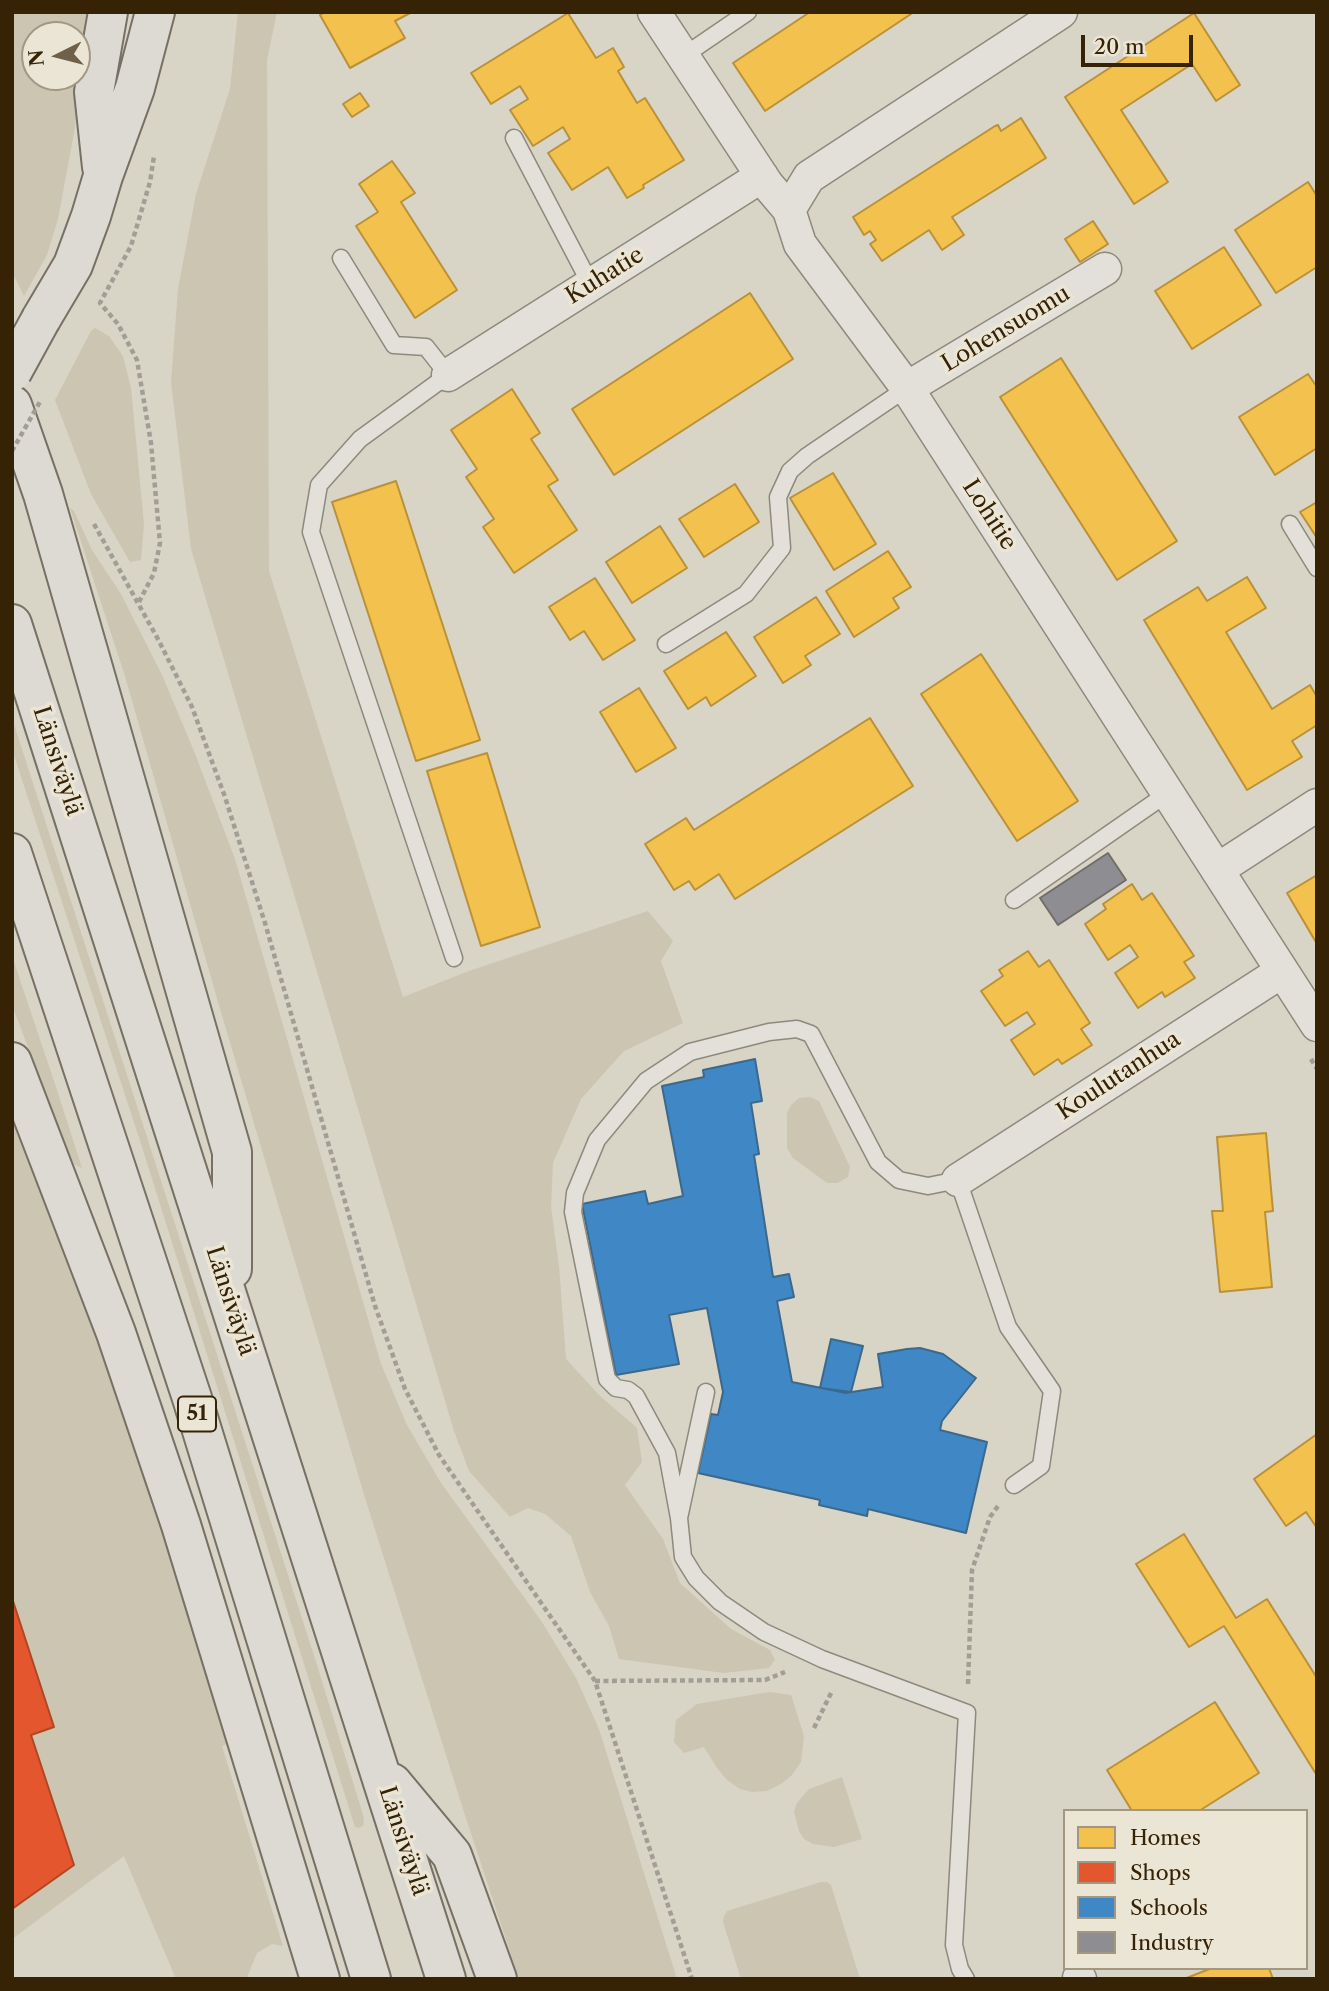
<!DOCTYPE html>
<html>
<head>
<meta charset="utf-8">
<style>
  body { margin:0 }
  #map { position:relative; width:1329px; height:1991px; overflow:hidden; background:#d8d4c6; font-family:"Libre Caslon Text",serif }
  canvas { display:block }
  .frame { position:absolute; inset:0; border:14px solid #362205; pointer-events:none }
  .legend { position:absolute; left:1063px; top:1809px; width:245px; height:161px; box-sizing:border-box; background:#ebe5d5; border:2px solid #a39782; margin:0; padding:9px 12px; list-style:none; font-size:21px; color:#362205 }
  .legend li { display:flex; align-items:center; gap:14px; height:35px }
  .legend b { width:35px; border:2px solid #a39782 }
  .north { position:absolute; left:21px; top:21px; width:70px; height:70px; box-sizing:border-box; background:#ebe5d5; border:2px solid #a39782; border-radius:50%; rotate:264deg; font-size:19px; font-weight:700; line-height:28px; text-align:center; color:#362205 }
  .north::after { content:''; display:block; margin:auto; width:24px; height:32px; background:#6f6049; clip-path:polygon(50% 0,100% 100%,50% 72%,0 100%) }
  .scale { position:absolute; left:1081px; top:35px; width:112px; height:32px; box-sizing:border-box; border:4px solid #362205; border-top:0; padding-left:9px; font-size:21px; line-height:24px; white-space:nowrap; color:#362205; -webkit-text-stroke:5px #ebe5d5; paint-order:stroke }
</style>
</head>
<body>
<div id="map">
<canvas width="1329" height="1991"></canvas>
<div class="frame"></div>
<ul class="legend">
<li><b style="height:19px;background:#f2c14e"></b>Homes</li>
<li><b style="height:19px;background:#e4572e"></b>Shops</li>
<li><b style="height:19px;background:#3f88c5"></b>Schools</li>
<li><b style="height:19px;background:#8d8d92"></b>Industry</li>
</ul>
<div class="north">N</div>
<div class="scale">20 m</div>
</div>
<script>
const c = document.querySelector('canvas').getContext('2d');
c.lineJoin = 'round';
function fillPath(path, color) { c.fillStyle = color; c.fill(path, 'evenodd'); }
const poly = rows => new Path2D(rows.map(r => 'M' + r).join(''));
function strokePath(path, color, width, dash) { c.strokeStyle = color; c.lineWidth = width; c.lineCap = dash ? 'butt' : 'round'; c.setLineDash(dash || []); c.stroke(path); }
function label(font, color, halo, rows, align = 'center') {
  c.font = font + ' "Libre Caslon Text",serif'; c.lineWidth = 7; c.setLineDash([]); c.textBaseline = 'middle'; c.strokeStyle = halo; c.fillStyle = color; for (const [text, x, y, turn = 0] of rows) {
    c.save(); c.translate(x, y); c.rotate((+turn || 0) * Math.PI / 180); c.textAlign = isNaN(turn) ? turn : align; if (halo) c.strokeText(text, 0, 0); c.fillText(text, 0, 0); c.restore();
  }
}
const green = poly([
  [12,12,90,12,74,133,58,219,47,255,24,296,12,272],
  [35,35,77,35,77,77,35,77],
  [238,12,277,12,267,60,269,571,403,997,469,971,648,911,673,941,661,961,683,1023,624,1051,581,1099,553,1163,551,1207,559,1266,566,1359,599,1395,637,1428,642,1462,625,1485,663,1539,680,1583,731,1629,770,1650,775,1660,769,1668,724,1673,619,1659,609,1626,590,1592,571,1536,545,1514,528,1508,510,1517,469,1471,454,1431,191,549,171,382,178,289,196,194,230,89],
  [95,328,109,336,123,356,131,388,144,524,141,560,130,562,91,494,55,400,91,331],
  [70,508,74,511,92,550,121,594,162,675,194,751,235,859,381,1364,407,1425,441,1483,542,1622,576,1678,599,1729,677,1979,519,1979,463,1809,366,1501,218,1002,125,676],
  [12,718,317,1665,364,1818,363,1826,358,1828,355,1827,143,1150,12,749],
  [12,956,56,1087,82,1168,74,1164,64,1142,12,1005],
  [810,1097,819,1101,850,1167,848,1177,837,1183,827,1183,793,1158,787,1148,787,1113,791,1105,799,1098],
  [12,1108,107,1360,229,1743,222,1746,283,1946,272,1944,257,1953,248,1975,248,1979,176,1979,124,1856,12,1939,12,1909,74,1865,31,1735,54,1727,12,1598],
  [769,1692,791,1695,804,1736,801,1762,792,1775,781,1784,767,1791,752,1792,740,1789,727,1780,717,1768,704,1747,684,1753,674,1742,676,1720,697,1704],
  [842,1777,862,1839,834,1847,813,1844,804,1839,799,1831,794,1811,797,1803,809,1789],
  [821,1882,827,1882,831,1885,860,1979,741,1979,723,1922,724,1916,727,1911]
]);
const homes = poly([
  [325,12,412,12,395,21,405,38,350,68,320,15,325,12],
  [810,12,914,12,765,111,733,63,810,12],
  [568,13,596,58,613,48,624,67,618,71,637,103,645,98,684,160,643,185,644,188,627,198,608,167,572,190,548,153,570,139,563,127,533,146,510,110,528,99,520,86,491,104,471,73,568,13],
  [1194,13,1240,85,1216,101,1192,64,1121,110,1168,182,1134,204,1065,97,1194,13],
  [360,93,369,106,352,117,343,104,360,93],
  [1021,118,1046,158,952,217,964,235,942,250,929,230,882,261,870,244,876,240,870,231,864,235,853,217,995,126,998,125,1001,131,1021,118],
  [392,161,415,193,401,202,457,290,415,318,356,226,378,212,359,184,392,161],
  [1308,182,1317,196,1317,267,1276,293,1235,230,1308,182],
  [1093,221,1108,244,1080,262,1065,239,1093,221],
  [1224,247,1261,305,1192,349,1155,291,1224,247],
  [750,293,793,359,614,475,572,409,750,293],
  [1061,358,1177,541,1117,580,1000,397,1061,358],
  [1308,374,1317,387,1317,448,1275,475,1239,417,1308,374],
  [512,389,540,433,531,439,558,480,548,486,577,530,514,573,483,527,494,519,466,477,477,469,451,430,512,389],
  [833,473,876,544,834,570,790,498,833,473],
  [396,481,480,740,416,761,332,502,396,481],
  [735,484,759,522,704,557,679,519,735,484],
  [1317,502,1317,538,1300,512,1317,502],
  [660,526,687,568,632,603,606,562,660,526],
  [888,551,911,587,893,598,899,608,854,637,826,591,888,551],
  [1247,577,1266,608,1226,632,1272,709,1310,685,1317,697,1317,725,1292,741,1302,757,1247,790,1144,620,1198,587,1207,601,1247,577],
  [595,578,635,640,603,660,584,631,570,640,549,607,595,578],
  [816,597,840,634,805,656,811,665,783,683,754,637,816,597],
  [726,632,756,676,711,706,706,697,688,709,664,671,726,632],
  [981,654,1078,801,1017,841,921,694,981,654],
  [639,688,676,748,636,772,600,712,639,688],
  [870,718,913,786,735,899,719,874,695,890,689,881,674,890,645,844,686,818,694,830,870,718],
  [487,753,540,927,481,946,427,771,487,753],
  [1317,875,1317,944,1287,893,1317,875],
  [1132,884,1142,900,1152,893,1194,956,1184,962,1195,978,1165,997,1162,992,1138,1008,1115,973,1138,957,1130,945,1108,960,1085,924,1106,909,1103,904,1132,884],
  [1028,951,1039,967,1049,960,1090,1023,1081,1029,1092,1045,1062,1064,1058,1059,1034,1075,1011,1040,1035,1024,1027,1012,1005,1026,981,991,1003,976,999,970,1028,951],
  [1266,1133,1273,1211,1265,1212,1272,1287,1220,1292,1212,1211,1223,1211,1217,1137,1266,1133],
  [1317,1434,1317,1528,1306,1512,1286,1526,1254,1479,1317,1434],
  [1184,1534,1236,1618,1267,1599,1317,1678,1316,1774,1224,1626,1189,1647,1136,1564,1184,1534],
  [1215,1702,1259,1773,1199,1811,1132,1811,1107,1770,1215,1702],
  [1212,1968,1269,1968,1273,1979,1184,1979,1212,1968]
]);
const shops = poly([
  [12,1598,54,1727,31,1735,74,1865,12,1909,12,1598]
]);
const schools = poly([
  [755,1059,762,1101,751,1103,759,1154,754,1155,773,1277,789,1274,794,1297,777,1301,792,1382,846,1393,883,1387,878,1354,907,1349,920,1348,943,1354,976,1378,942,1421,940,1430,987,1442,966,1533,868,1509,867,1516,819,1505,820,1500,698,1473,711,1414,718,1415,723,1392,707,1308,669,1315,679,1364,616,1375,582,1204,645,1191,648,1204,683,1196,662,1086,704,1077,703,1070,755,1059],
  [831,1339,863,1346,851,1392,820,1388,831,1339]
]);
const industry = poly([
  [1108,853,1126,880,1058,925,1040,898,1108,853]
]);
const path = poly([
  [94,524,159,641,192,707,225,797,265,923,375,1306,405,1389,439,1455,595,1681,692,1979],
  [139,602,154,573,160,543,151,443,137,360,118,324,100,303,131,246,150,182,154,156],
  [1311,1059,1317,1069],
  [595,1681,765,1680,785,1672],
  [968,1684,972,1570,990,1517,998,1506],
  [814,1728,832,1691]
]);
const service = poly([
  [682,57,748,12],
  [514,138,591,285],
  [341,258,394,345,426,347,448,375,360,439,319,485,311,532,454,958],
  [1290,524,1317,568],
  [666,644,746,594,782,548,778,497,790,471,807,456,907,388],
  [1014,900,1168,793],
  [706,1392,679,1518,683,1557,696,1578,720,1602,764,1632,822,1659,967,1713,954,1945,960,1969,966,1979],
  [679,1518,667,1453,636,1396,628,1390,616,1388,607,1379,573,1212,575,1193,597,1140,646,1081,690,1052,769,1032,797,1029,811,1034,878,1162,899,1180,928,1186,958,1180,1008,1327,1052,1391,1041,1466,1014,1485]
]);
const minor = poly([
  [654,12,767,184,789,210,800,244,907,388,1317,1025],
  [789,210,809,177,1061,12],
  [448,375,762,176],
  [907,388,1105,269],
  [1217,870,1317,805],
  [958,1180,1281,972],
  [1079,1978,1080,1979]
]);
const primary = poly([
  [102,167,94,92,108,12],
  [41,319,73,265,91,216,103,176,135,88,155,12]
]);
const motorway = poly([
  [12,405,43,494,232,1152,232,1269],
  [12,624,446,1979],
  [12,853,192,1398,371,1979],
  [12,1062,116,1333,181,1525,320,1979],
  [392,1783,452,1855,497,1979]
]);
const pathBridge = poly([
  [12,451,41,400]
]);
const primaryBridge = poly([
  [12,372,41,319]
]);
const shields = [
  [197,1414,38]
];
const shieldNames = [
  ["51",197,1414]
];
const streetNames = [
  ["Kuhatie",605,276,-32],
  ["Lohensuomu",1006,329,-31],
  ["Lohitie",989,515,57],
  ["Länsiväylä",57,761,72],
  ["Koulutanhua",1119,1076,-33],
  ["Länsiväylä",230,1301,72],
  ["Länsiväylä",403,1841,72]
];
fillPath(green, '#ccc5b1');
fillPath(homes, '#f2c14e');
strokePath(homes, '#ba9138', 2);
fillPath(shops, '#e4572e');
strokePath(shops, '#b04722', 2);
fillPath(schools, '#3f88c5');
strokePath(schools, '#3c698b', 2);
fillPath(industry, '#8d8d92');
strokePath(industry, '#736d68', 2);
strokePath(service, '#8e897d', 19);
strokePath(minor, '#8e897d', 35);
strokePath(primary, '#767065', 42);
strokePath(motorway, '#767065', 42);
strokePath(path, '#a29e96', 4.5, [5, 3.5]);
strokePath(service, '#e2e0d9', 16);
strokePath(minor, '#e2e0d9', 32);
strokePath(primary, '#dddad3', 38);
strokePath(motorway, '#dddad3', 38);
strokePath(primaryBridge, '#767065', 42, []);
strokePath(pathBridge, '#a29e96', 4.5, [5, 3.5]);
strokePath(primaryBridge, '#dddad3', 38);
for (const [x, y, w] of shields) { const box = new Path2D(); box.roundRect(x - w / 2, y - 17.5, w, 35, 5); c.fillStyle = '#ebe5d5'; c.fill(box); strokePath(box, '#362205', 2); }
label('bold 21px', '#362205', null, shieldNames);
label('23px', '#362205', '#ebe5d5', streetNames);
</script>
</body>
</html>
